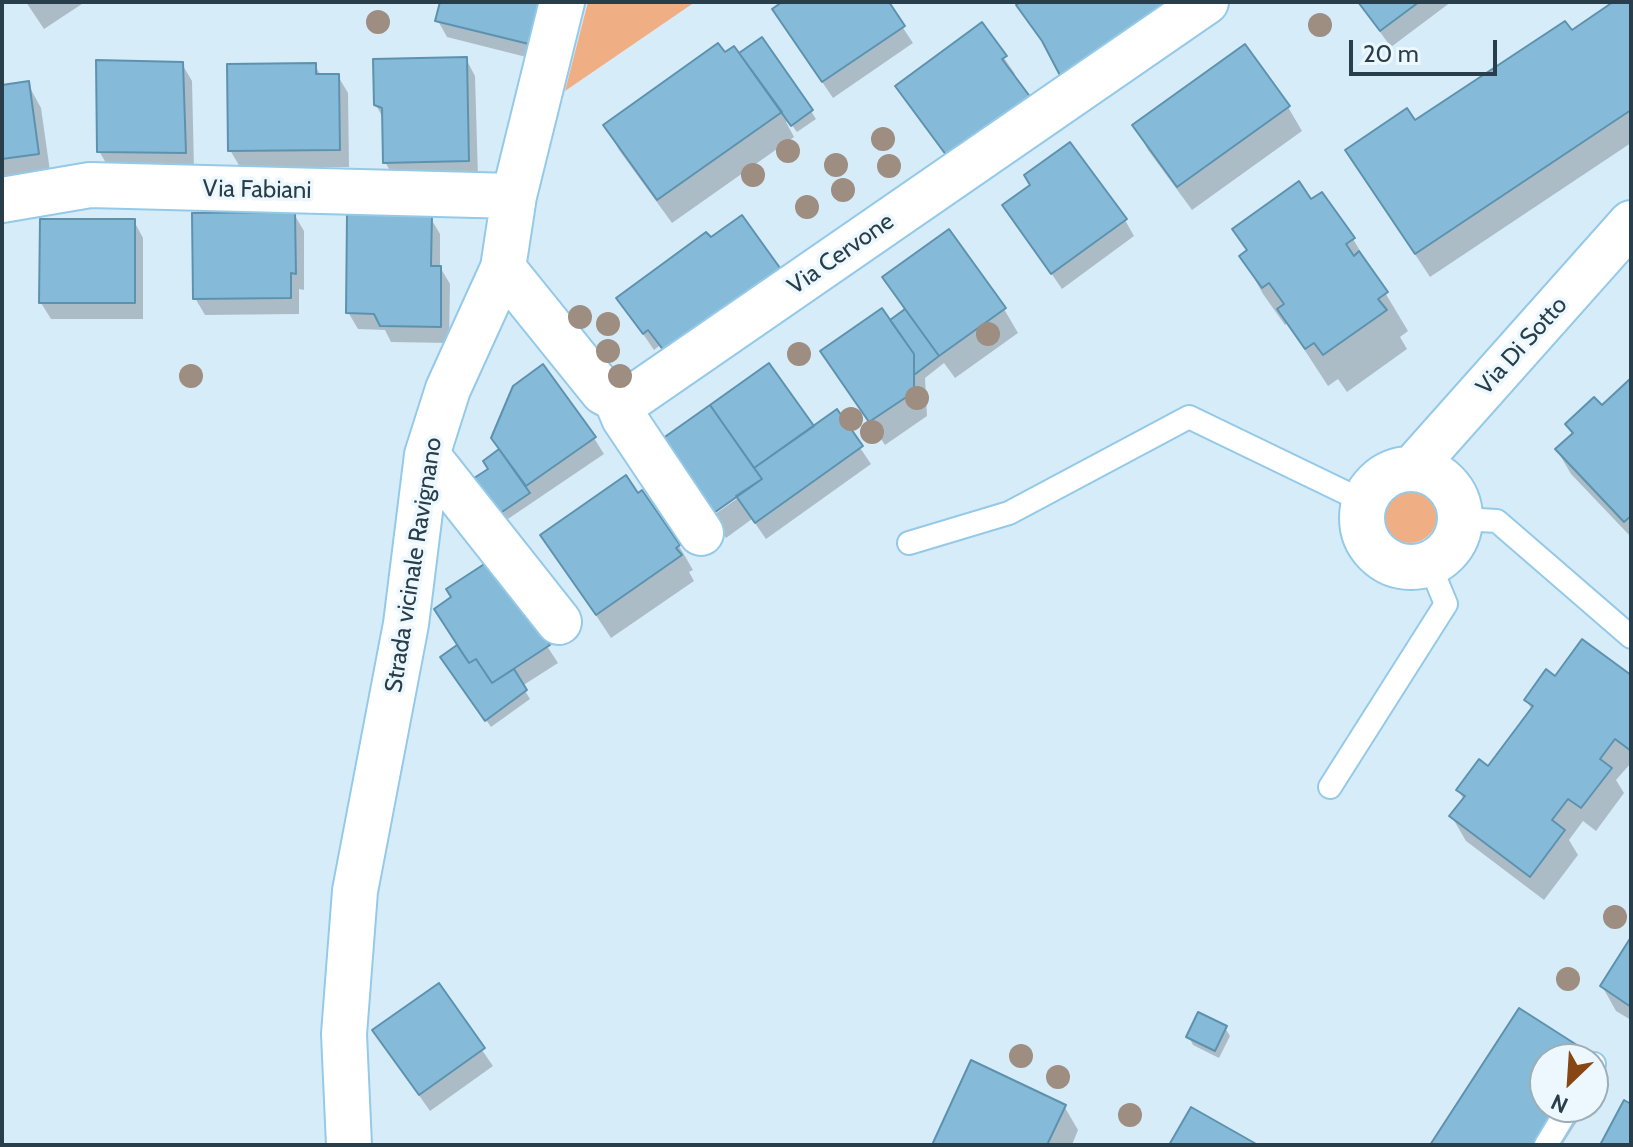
<!DOCTYPE html>
<html>
<head>
<meta charset="utf-8">
<style>
  body { margin:0 }
  #map { position:relative; width:1633px; height:1147px; overflow:hidden; background:#d7ecf9; font-family:Cabin,sans-serif }
  canvas { display:block }
  .frame { position:absolute; inset:0; border:4px solid #283e4b; pointer-events:none }
  .north { position:absolute; left:1529px; top:1043px; width:80px; height:80px; box-sizing:border-box; background:#edf8fe; border:2px solid #9eaeb6; border-radius:50%; rotate:205deg; font-size:22px; font-weight:700; line-height:32px; text-align:center; color:#283e4b }
  .north::after { content:''; display:block; margin:auto; width:28px; height:36px; background:#874612; clip-path:polygon(50% 0,100% 100%,50% 72%,0 100%) }
  .scale { position:absolute; left:1349px; top:40px; width:148px; height:36px; box-sizing:border-box; border:4px solid #283e4b; border-top:0; padding-left:10px; font-size:24px; line-height:28px; white-space:nowrap; color:#283e4b; -webkit-text-stroke:6px #edf8fe; paint-order:stroke }
</style>
</head>
<body>
<div id="map">
<canvas width="1633" height="1147"></canvas>
<div class="frame"></div>
<div class="north">N</div>
<div class="scale">20 m</div>
</div>
<script>
const c = document.querySelector('canvas').getContext('2d');
c.lineJoin = 'round';
function fillPath(path, color) { c.fillStyle = color; c.fill(path, 'evenodd'); }
const poly = rows => new Path2D(rows.map(r => 'M' + r).join(''));
function strokePath(path, color, width, dash) { c.strokeStyle = color; c.lineWidth = width; c.lineCap = dash ? 'butt' : 'round'; c.setLineDash(dash || []); c.stroke(path); }
function label(font, color, halo, rows, align = 'center') {
  c.font = font + ' Cabin,sans-serif'; c.lineWidth = 7; c.setLineDash([]); c.textBaseline = 'middle'; c.strokeStyle = halo; c.fillStyle = color; for (const [text, x, y, turn = 0] of rows) {
    c.save(); c.translate(x, y); c.rotate((+turn || 0) * Math.PI / 180); c.textAlign = isNaN(turn) ? turn : align; if (halo) c.strokeText(text, 0, 0); c.fillText(text, 0, 0); c.restore();
  }
}
const green = poly([
  [588,2,695,2,565,91],
  '1383 516a27 27 0 1 1 54 0a27 27 0 1 1-54 0Z'
]);
const shadow = poly([
  [26,2,85,2,44,29],
  [442,2,567,2,546,62,447,37,438,21],
  [786,2,886,2,913,43,833,98,784,26],
  [1358,2,1451,2,1391,47],
  [1617,2,1631,2,1631,143,1430,277,1362,174,1415,123,1571,33],
  [981,24,1015,74,966,182,908,103],
  [724,55,811,111,816,119,797,132,788,120,786,122,794,137,672,223,619,150,606,126],
  [466,59,475,76,478,177,395,179,385,162,384,120,376,105],
  [182,64,192,81,194,169,109,168,99,151],
  [315,65,321,76,338,76,348,93,349,167,240,167,230,150],
  [28,84,41,108,51,178,2,196,2,87],
  [1288,107,1302,131,1192,210,1148,150,1135,126],
  [1311,202,1353,239,1408,331,1400,337,1407,349,1347,392,1338,379,1328,386,1287,323,1285,325,1263,294,1242,256,1248,252,1235,230],
  [1005,206,1125,220,1134,236,1062,289],
  [294,214,304,231,304,290,299,289,299,314,205,315,195,298],
  [430,217,440,234,440,267,450,284,449,343,391,342,385,330,358,329,348,312],
  [134,221,143,238,143,319,51,319,41,303],
  [711,240,778,269,788,285,682,375,659,346,654,350,619,299],
  [885,278,1004,309,1018,333,955,378,944,363,925,378,927,416,885,445,823,351,889,322,905,311],
  [1631,381,1631,537,1571,474,1557,450],
  [836,412,871,464,766,539,752,519,726,538,711,517,738,498,813,428],
  [594,438,604,454,502,523,490,470,485,461,500,450],
  [642,493,679,546,693,570,689,572,694,581,611,638,543,535],
  [492,561,558,663,522,686,530,699,491,727,443,658,459,646],
  [1631,678,1631,763,1616,780,1624,793,1596,831,1583,821,1569,840,1578,855,1544,900,1466,841,1452,817,1464,800,1458,790,1488,768,1532,710,1526,700,1555,679],
  [1631,941,1631,1020,1616,1011,1602,986],
  [438,986,493,1066,430,1111,385,1047],
  [1519,1010,1545,1059,1545,1107,1586,1107,1562,1145,1433,1145],
  [1225,1028,1230,1036,1219,1058,1193,1045,1189,1037],
  [1593,1061,1604,1080,1593,1096],
  [1064,1106,1078,1130,1072,1145,934,1145]
]);
const building = poly([
  [440,2,539,2,547,4,537,46,435,21,440,2],
  [782,2,889,2,905,26,822,82,772,9,782,2],
  [1020,2,1161,2,1170,15,1065,85,1042,41,1016,5,1020,2],
  [1358,2,1419,2,1380,31,1358,2],
  [1613,2,1631,2,1631,110,1415,254,1345,150,1407,108,1415,120,1565,21,1572,30,1613,2],
  [982,22,1007,56,1002,59,1037,106,955,167,895,86,982,22],
  [762,37,813,110,791,126,739,53,762,37],
  [718,43,725,52,734,46,782,112,657,200,603,125,718,43],
  [1245,44,1290,106,1177,187,1132,125,1245,44],
  [467,57,469,161,383,163,382,108,374,105,373,59,467,57],
  [96,60,183,62,186,153,97,152,96,60],
  [316,63,316,74,339,74,340,150,228,151,227,64,316,63],
  [29,81,39,154,2,159,2,85,29,81],
  [1070,142,1127,219,1051,274,1002,205,1030,185,1024,175,1070,142],
  [1299,181,1311,199,1322,192,1355,238,1346,244,1354,256,1359,251,1388,292,1378,299,1387,310,1323,355,1314,343,1305,349,1277,309,1284,304,1269,283,1262,288,1239,256,1247,250,1232,229,1299,181],
  [295,212,296,274,291,273,291,298,193,299,192,213,295,212],
  [347,214,432,215,431,266,441,266,441,327,380,326,374,314,346,313,347,214],
  [742,215,780,268,748,292,752,298,671,360,648,330,643,334,616,298,706,232,711,237,742,215],
  [40,219,135,219,135,303,39,303,40,219],
  [949,229,1006,308,939,356,882,277,949,229],
  [882,308,914,354,914,392,869,422,820,351,882,308],
  [905,309,939,356,914,375,914,354,890,320,905,309],
  [769,363,814,426,754,468,710,405,769,363],
  [543,364,596,437,526,486,491,438,513,386,543,364],
  [1631,378,1631,516,1624,522,1555,449,1573,433,1565,424,1594,397,1602,405,1631,378],
  [710,405,762,479,711,515,659,441,710,405],
  [837,409,863,446,755,523,736,496,762,479,754,468,837,409],
  [499,449,530,493,496,516,471,480,488,469,483,461,499,449],
  [626,475,638,493,642,490,680,545,676,548,682,555,596,615,540,535,626,475],
  [492,559,550,645,492,683,476,659,469,663,434,609,451,597,446,589,492,559],
  [1582,639,1631,675,1631,751,1615,739,1600,759,1612,768,1581,808,1568,799,1552,820,1565,830,1530,877,1449,816,1465,796,1456,790,1479,759,1488,766,1533,706,1524,700,1546,669,1555,676,1582,639],
  [457,645,469,663,476,659,492,683,514,669,527,690,485,721,440,657,457,645],
  [1631,937,1631,1007,1600,986,1631,937],
  [439,983,485,1048,419,1095,372,1030,439,983],
  [1519,1008,1591,1054,1588,1059,1545,1059,1545,1107,1557,1107,1533,1145,1430,1145,1519,1008],
  [1198,1012,1227,1026,1215,1051,1186,1037,1198,1012],
  [971,1060,1066,1105,1047,1145,932,1145,971,1060],
  [1624,1100,1631,1104,1631,1145,1600,1145,1624,1100],
  [1191,1107,1258,1145,1169,1145,1191,1107]
]);
const service = poly([
  [1461,519,1497,521,1631,637],
  [909,543,1009,513,1189,417,1365,502],
  [1330,787,1446,604,1429,563],
  [1593,1065,1594,1064],
  [1546,1145,1569,1107]
]);
const minor = poly([
  [2,200,90,185,514,196],
  [503,268,603,392,616,399,632,398,1206,2],
  [616,399,624,418,701,533],
  [427,455,559,622],
  [1413,468,1631,223],
  '1362 518a49 49 0 1 1 98 0a49 49 0 1 1-98 0Z',
  [349,1145,344,1034,355,891,406,624,427,455,448,389,503,268,514,196,562,2]
]);
const trees = [
  [378,22],
  [1320,25],
  [883,139],
  [788,151],
  [836,165],
  [889,166],
  [753,175],
  [843,190],
  [807,207],
  [580,317],
  [608,324],
  [988,334],
  [608,351],
  [799,354],
  [191,376],
  [620,376],
  [917,398],
  [851,419],
  [872,432],
  [1615,917],
  [1568,979],
  [1021,1056],
  [1058,1077],
  [1130,1115]
];
const streetNames = [
  ["Via Fabiani",257,190,1],
  ["Via Cervone",841,254,-35],
  ["Via Di Sotto",1522,346,-48],
  ["Strada vicinale Ravignano",414,565,-81]
];
fillPath(green, '#f0ae84');
fillPath(shadow, '#0003');
fillPath(building, '#85bad8');
strokePath(building, '#5d92af', 2);
strokePath(service, '#94cae8', 26);
strokePath(minor, '#94cae8', 48);
strokePath(service, '#fff', 22);
strokePath(minor, '#fff', 44);
c.fillStyle = '#9e8d81';
for (const [x, y] of trees) { c.beginPath(); c.arc(x, y, 12, 0, 2 * Math.PI); c.fill(); }
label('24px', '#283e4b', '#edf8fe', streetNames);
</script>
</body>
</html>
